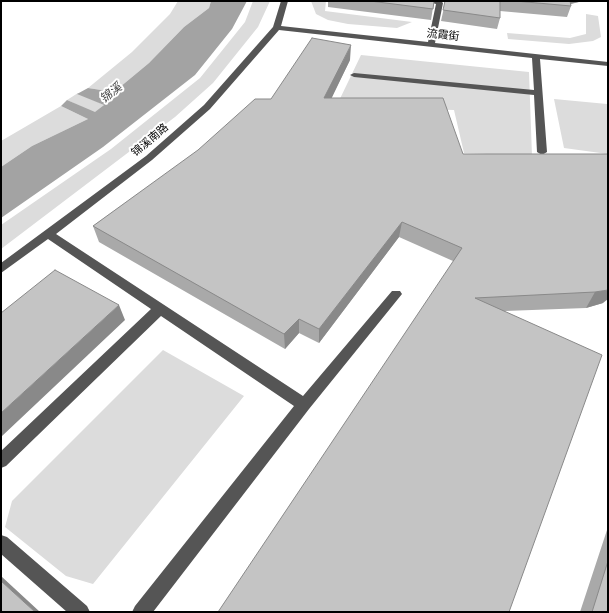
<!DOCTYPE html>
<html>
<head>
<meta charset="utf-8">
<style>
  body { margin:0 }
  #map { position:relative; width:609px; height:613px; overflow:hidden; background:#fff; font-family:"Public Sans",sans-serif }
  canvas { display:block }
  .frame { position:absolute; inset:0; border:2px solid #000; pointer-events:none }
</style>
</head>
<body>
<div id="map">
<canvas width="609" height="613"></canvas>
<div class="frame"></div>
</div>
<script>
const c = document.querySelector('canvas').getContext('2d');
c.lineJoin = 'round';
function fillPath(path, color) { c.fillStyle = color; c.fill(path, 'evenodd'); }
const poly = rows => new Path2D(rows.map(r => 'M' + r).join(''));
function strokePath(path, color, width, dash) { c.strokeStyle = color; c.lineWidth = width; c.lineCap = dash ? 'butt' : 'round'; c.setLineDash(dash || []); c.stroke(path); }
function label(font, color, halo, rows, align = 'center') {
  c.font = font + ' "Public Sans","Noto Sans SC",sans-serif'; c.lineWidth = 4; c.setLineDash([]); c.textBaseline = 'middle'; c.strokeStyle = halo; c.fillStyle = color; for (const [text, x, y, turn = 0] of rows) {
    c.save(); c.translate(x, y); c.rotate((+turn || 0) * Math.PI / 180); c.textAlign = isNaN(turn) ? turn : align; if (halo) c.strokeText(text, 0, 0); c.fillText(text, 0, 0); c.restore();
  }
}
const green = poly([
  [178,1,211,1,209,8,184,27,149,63,114,92,88,88,132,52,170,14],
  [253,1,270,1,258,27,213,83,175,117,1,249,1,225,111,149,200,78,245,22],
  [311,1,326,1,325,11,412,22,397,28,348,24,328,20,316,14],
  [586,14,598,16,601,37,593,41,569,44,508,39,507,33,570,38,586,34],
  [361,55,529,72,532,156,464,153,454,110,336,107],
  [78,93,104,105,95,113,67,100],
  [554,99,607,104,608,154,564,148],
  [61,106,88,119,32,146,1,167,1,141],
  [163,350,244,396,93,584,66,576,5,527,12,501]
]);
const water = poly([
  [211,1,247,1,232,29,195,75,103,147,1,218,1,167,32,146,88,119,61,106,67,100,95,112,104,105,77,94,88,88,114,92,149,63,184,27,209,8]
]);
const minor = poly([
  [281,1,288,1,281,26,428,42,436,4,425,1,441,1,443,3,435,43,608,62,608,66,540,59,547,152,542,155,537,152,534,95,354,77,350,75,354,73,534,90,532,58,279,30,210,109,152,160,56,234,303,396,392,291,400,291,402,294,309,409,153,612,132,612,135,606,294,406,161,316,6,466,1,468,1,451,151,309,48,239,1,273,1,263,146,156,204,105,273,27,281,1],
  [1,535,7,537,87,606,90,612,67,612,1,554,1,535]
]);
const wall = poly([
  [328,1,434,1,431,20,328,7],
  [443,1,583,1,571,4,571,6,567,17,500,11,500,18,497,29,441,21,445,3],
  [350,60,331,98,463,154,608,154,603,303,586,308,505,311,509,612,453,261,399,237,319,343,299,333,285,349,99,242,93,226,271,99],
  [608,527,608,612,580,612]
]);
const shadedWall = poly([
  [567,1,583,1,565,5],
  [351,45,350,60,324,114,324,98],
  [402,222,399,237,319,343,319,329],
  [608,290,608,299,603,303,586,308,595,292],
  [119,305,125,320,1,437,1,413],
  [299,319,299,333,285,349,284,334],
  [1,576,40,612,35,612,1,581]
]);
const building = poly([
  [370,1,434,1,433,9,370,1],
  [445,1,500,1,500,18,443,10,445,1],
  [515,1,570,1,571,6,515,1],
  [312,38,351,45,324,98,443,98,463,154,608,154,608,290,595,292,475,298,602,355,509,612,218,612,462,248,402,222,319,329,299,319,284,334,93,226,198,150,255,99,271,99,312,38],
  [55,270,119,305,1,413,1,313,55,270],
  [608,561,608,612,592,612,608,561],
  [1,581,35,612,1,612,1,581]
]);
const farStreetnames = [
  ["流霞街",443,35,6],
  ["锦溪南路",150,140,-40]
];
const farWaternames = [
  ["锦溪",111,93,-39]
];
fillPath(green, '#dcdcdc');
fillPath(water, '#a3a3a3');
fillPath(minor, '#555');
fillPath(wall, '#a9a9a9');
fillPath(shadedWall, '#898989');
fillPath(building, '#c4c4c4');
strokePath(building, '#898989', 1);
label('11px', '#000', '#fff', farStreetnames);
label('italic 12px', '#444', '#fff', farWaternames);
</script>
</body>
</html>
